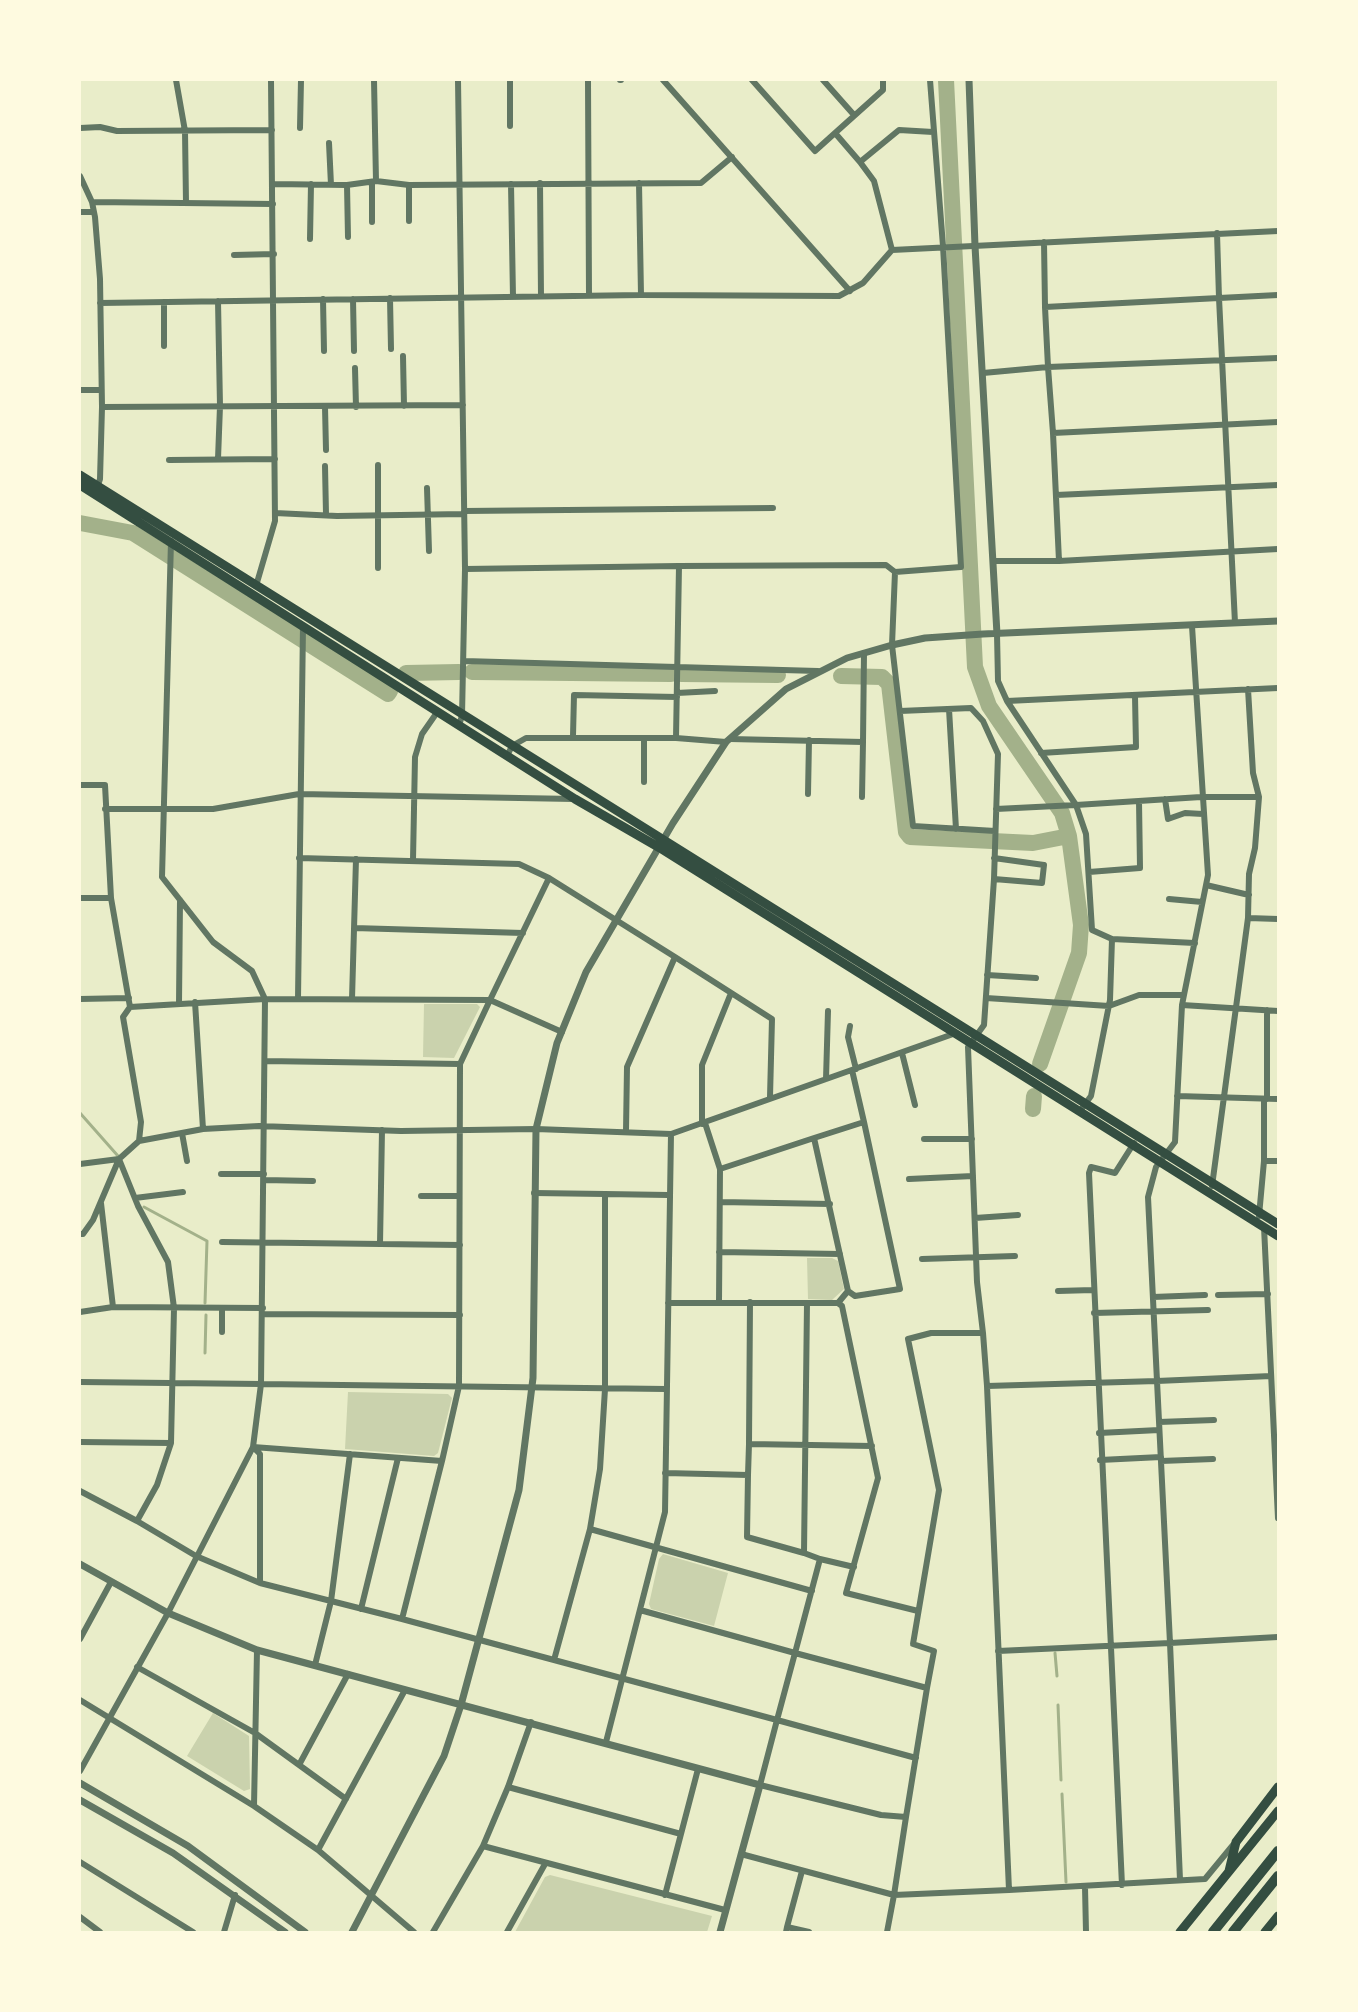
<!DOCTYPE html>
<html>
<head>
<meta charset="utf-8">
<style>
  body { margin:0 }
  #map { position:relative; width:1358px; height:2012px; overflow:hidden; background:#e9edc9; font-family:"Roboto Condensed",sans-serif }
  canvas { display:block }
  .frame { position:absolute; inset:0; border:81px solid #fefae0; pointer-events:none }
</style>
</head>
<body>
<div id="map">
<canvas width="1358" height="2012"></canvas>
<div class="frame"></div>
</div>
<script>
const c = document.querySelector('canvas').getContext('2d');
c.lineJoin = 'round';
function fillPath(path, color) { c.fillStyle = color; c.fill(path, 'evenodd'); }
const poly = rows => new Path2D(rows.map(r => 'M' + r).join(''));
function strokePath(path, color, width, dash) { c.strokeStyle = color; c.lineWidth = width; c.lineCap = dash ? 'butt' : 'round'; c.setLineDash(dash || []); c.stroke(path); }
const green = poly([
  [424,1004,477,1004,480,1007,454,1058,423,1057],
  [807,1258,832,1258,838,1261,844,1289,832,1300,808,1299],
  [348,1392,448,1394,452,1398,438,1453,434,1456,345,1449],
  [663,1554,728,1573,714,1626,651,1609,649,1604,659,1559],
  [213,1713,249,1736,250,1789,244,1791,187,1756],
  [550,1875,712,1916,707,1932,515,1932,545,1877]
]);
const stream = poly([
  [80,1113,118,1156],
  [144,1207,207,1241,205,1303],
  [205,1353,206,1315],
  [1055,1653,1057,1676],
  [1058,1705,1061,1780],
  [1062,1794,1066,1882]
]);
const river = poly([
  [946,80,975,667,989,706,1062,813,1069,836,1081,925,1079,953,1040,1064],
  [80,523,133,533,388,694,390,691],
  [472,672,671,674],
  [406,673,459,672],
  [681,674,778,675],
  [841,676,882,677,889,684,906,832,910,837,1033,843,1069,836],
  [1033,1109,1034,1096]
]);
const minor = poly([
  [176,80,185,131,186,203],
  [374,80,376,181],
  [458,80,465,569,462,716,459,725],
  [510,80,510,126],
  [588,80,589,296],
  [620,80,621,80],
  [663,80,850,291],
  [752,80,815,151,835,133],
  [823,80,854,115],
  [883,80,883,90,835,133,860,162,899,130,933,132],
  [930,80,943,246,961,567,895,572,892,645,913,826,995,831],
  [80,128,100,127,117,131,272,130],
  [300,128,301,80],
  [329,143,331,185],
  [860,162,874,181,892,250],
  [80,176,92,202,95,217,100,279,102,407],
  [372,183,372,222],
  [540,183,541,296],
  [639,183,641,295],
  [273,184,347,185,376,181,409,185,701,183,732,157],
  [511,184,513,297],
  [347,185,348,237],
  [92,202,273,204],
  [80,212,93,212],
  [409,221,409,185],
  [310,239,311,184],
  [1044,242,1045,307],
  [234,255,274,254],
  [390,298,391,349],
  [323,299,324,351],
  [353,299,354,351],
  [218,301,220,406,218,459],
  [164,302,164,346],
  [100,303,641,295,839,296,863,283,892,250,1278,231],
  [403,356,404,406],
  [355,368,356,407],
  [983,373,1048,367,1045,307,1219,298,1217,233],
  [80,390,101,390],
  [325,407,326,450],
  [1053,433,1048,367,1278,358],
  [169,460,275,459],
  [325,466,326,514],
  [97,488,100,479,102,407,463,405],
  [427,488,429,551],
  [1056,495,1278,485],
  [464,511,773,508],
  [275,513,337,516,464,514],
  [993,561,1059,561,1278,549],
  [1059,561,1053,433,1278,422],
  [378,568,378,465],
  [465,569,679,566],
  [256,586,275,521,271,80],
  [1235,623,1219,298,1278,295],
  [997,634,998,681,1007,701,1278,688],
  [464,661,818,671],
  [677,693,715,691],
  [949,709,956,829],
  [900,711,971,708,983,721,998,754,994,879,984,1025,968,1047,977,1282,983,1333,931,1333,908,1339,939,1490,913,1644,934,1651,927,1688],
  [573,736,574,695,677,697],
  [644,738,644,782],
  [730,739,863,742,864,653],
  [726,742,676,738,679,566,886,565,895,572],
  [1041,753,1136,747,1135,696],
  [507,756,512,746,526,738,676,738],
  [80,785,105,785,111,898,130,1007,123,1017,141,1122,139,1141],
  [808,794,809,740],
  [862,797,863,742],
  [1165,799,1168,819,1185,813,1203,814],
  [105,809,213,809,299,794,574,799],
  [996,809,1076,805,1007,701],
  [299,858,519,864,549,878],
  [413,860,415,757,422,734,438,711],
  [1089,872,1140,868,1139,801],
  [994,879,1042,883,1044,865,994,858],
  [1206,885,1249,895],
  [80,898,111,898],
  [1169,899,1202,902],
  [1248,918,1278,919],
  [354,928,523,933],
  [1112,939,1195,943],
  [675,957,772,1019,770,1097],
  [987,975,1036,978],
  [986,998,1109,1006,1139,995,1184,995],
  [80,999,129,998],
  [298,999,303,626],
  [352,999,356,859],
  [195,1002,203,1129],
  [179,1004,180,900],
  [1182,1005,1208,875,1192,626],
  [130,1007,265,999,252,971,213,942,162,877,171,541],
  [1267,1010,1267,1099],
  [850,1026,848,1037,856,1069],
  [902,1053,915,1105],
  [265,1061,460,1064],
  [852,1070,864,1122,814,1138,848,1291,838,1303,842,1306,878,1478,846,1593,918,1611],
  [826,1079,828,1011],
  [1177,1096,1278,1099],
  [1080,1111,1091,1096,1110,1000,1112,939,1092,930,1086,834,1076,805,1201,797,1259,797,1253,773,1248,689],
  [705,1123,720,1169,719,1303],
  [702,1124,702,1065,731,993],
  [182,1133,187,1161],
  [924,1139,972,1139],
  [1264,1161,1278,1161],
  [80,1164,119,1159,138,1206,168,1262,174,1308,171,1443,157,1485,137,1521],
  [720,1169,814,1138],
  [221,1174,264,1174],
  [909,1179,973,1176],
  [264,1180,313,1181],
  [1212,1186,1248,918,1249,874,1255,848,1259,797],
  [605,1194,668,1195],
  [421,1196,459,1196],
  [135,1198,183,1192],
  [720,1202,830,1204],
  [101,1203,113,1307],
  [1259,1216,1264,1161,1264,1099],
  [975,1218,1018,1215],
  [1264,1227,1278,1518],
  [80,1234,83,1234,93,1220,119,1159,139,1141,203,1129,259,1126,401,1131,536,1129,671,1134,956,1033],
  [222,1242,460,1245],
  [380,1244,382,1130],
  [719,1252,840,1254],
  [922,1259,1015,1256],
  [848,1291,855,1296,900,1289,864,1122],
  [1058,1291,1093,1290],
  [1218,1295,1268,1294],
  [1153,1297,1205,1295],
  [668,1303,838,1303],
  [222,1308,222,1332],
  [80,1312,113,1307,263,1308],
  [1094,1313,1208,1310],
  [262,1314,460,1315],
  [983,1333,987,1386],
  [80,1382,261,1384,265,999,490,1000,549,878,675,957,627,1067,626,1131],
  [1159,1422,1214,1420],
  [1099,1433,1159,1430],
  [80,1442,171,1443],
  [749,1444,750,1302],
  [253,1447,442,1461,402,1619,554,1660,590,1529,600,1469,605,1389,605,1194,534,1193],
  [254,1448,260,1454,260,1583],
  [1100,1460,1161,1457],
  [442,1461,459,1386,460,1064,490,1000,562,1032],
  [1161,1461,1213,1459],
  [665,1473,748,1475,747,1537,804,1553],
  [748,1475,749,1444,872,1446],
  [80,1491,137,1521,196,1556,260,1583,331,1601,350,1454],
  [590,1529,812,1591],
  [820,1559,854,1567],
  [361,1609,398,1458],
  [640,1610,795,1653,777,1720,916,1758],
  [80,1639,111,1582],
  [257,1650,254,1806,318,1850,414,1932],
  [998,1651,1170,1643,1157,1381,1271,1376],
  [554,1660,777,1720,760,1785,881,1815,906,1817,927,1688,795,1653,820,1559,804,1553,807,1303],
  [315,1665,331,1601,402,1619],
  [137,1667,255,1733,346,1799],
  [80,1700,254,1806],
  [531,1722,508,1787,483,1846,725,1910],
  [606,1742,665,1512,671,1134],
  [299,1765,348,1674],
  [80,1771,168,1613,253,1447,261,1384,666,1389],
  [508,1787,681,1834],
  [318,1850,405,1690],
  [741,1854,894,1895,906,1817],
  [80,1862,193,1932],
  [1180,1880,1170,1643,1278,1637],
  [1122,1885,1089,1173,1091,1167,1115,1173,1134,1143],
  [1085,1887,1086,1932],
  [1009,1890,1205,1879,1233,1845],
  [665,1895,698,1769],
  [80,1917,100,1932],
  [787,1927,802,1871],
  [224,1932,235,1895],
  [433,1932,483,1846],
  [507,1932,545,1864],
  [786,1932,787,1927,809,1932],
  [887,1932,894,1895,1009,1890,987,1386,1157,1381,1148,1197,1156,1167,1175,1142,1182,1005,1278,1011]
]);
const tertiary = poly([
  [969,80,975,246,997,634],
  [80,1564,168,1613,257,1650,760,1785,720,1932],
  [80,1783,188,1846,305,1932],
  [80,1800,173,1853,285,1932],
  [352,1932,444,1756,461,1705,519,1490,533,1378,536,1129,557,1043,586,972,673,823,726,742,786,689,847,658,892,645,925,638,983,634,1278,621]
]);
const primary = poly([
  [80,475,1278,1224],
  [80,485,575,799,660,848,1278,1236]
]);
const trunk = poly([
  [1229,1871,1236,1842,1278,1787],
  [1180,1932,1278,1811],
  [1265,1932,1278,1916]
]);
const motorway = poly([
  [1213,1932,1278,1851],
  [1233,1932,1278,1876]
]);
fillPath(green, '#cad2ad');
strokePath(stream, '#a3b18a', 3);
strokePath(river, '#a3b18a', 16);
strokePath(minor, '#617663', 6);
strokePath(tertiary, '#617663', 7);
strokePath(primary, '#344e41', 9);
strokePath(trunk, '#344e41', 9);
strokePath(motorway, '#344e41', 10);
</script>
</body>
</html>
